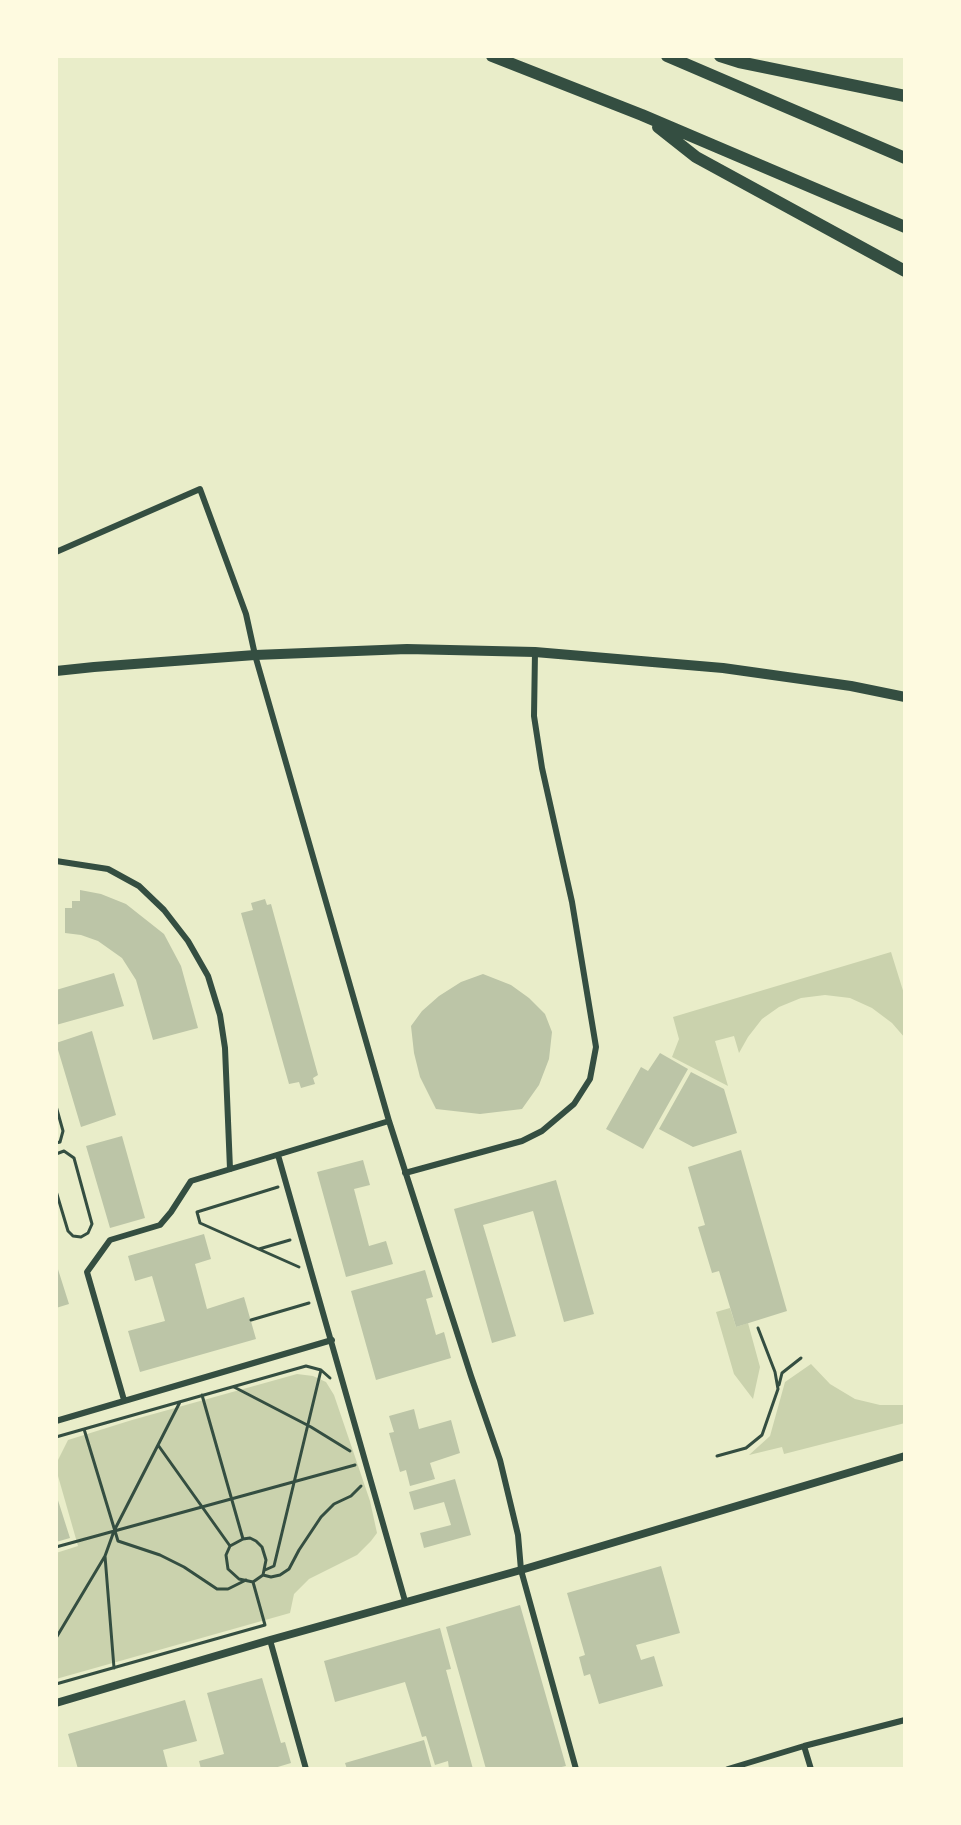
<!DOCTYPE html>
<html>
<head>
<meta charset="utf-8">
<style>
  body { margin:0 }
  #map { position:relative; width:961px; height:1825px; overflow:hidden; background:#e9edc9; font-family:Mulish,sans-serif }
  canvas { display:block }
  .frame { position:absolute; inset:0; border:58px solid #fefae0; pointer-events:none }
</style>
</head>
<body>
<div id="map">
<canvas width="961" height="1825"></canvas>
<div class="frame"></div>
</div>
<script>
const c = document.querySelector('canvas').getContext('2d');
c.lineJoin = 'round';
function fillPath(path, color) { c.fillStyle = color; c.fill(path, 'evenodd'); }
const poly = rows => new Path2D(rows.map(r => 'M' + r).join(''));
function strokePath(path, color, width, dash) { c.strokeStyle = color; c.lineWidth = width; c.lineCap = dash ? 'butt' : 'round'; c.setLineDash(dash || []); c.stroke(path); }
const green = poly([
  [891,952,905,997,905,1038,892,1023,872,1008,850,998,825,995,801,998,779,1007,762,1019,748,1037,739,1053,734,1036,715,1041,728,1086,672,1057,679,1039,673,1017],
  [730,1308,736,1327,748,1323,760,1367,753,1399,734,1374,716,1312],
  [811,1364,830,1384,855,1399,880,1405,905,1405,905,1423,784,1454,782,1447,749,1455,770,1436,785,1382],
  [297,1374,313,1376,326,1382,334,1395,370,1501,377,1533,371,1541,357,1555,309,1579,294,1594,290,1613,56,1679,56,1553,78,1546,56,1469,56,1464,68,1440,132,1420]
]);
const building = poly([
  [80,890,101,894,126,904,164,934,181,966,198,1028,153,1040,136,980,122,958,98,941,81,935,65,933,65,908,72,908,72,901,80,901],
  [265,899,267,905,271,904,318,1075,313,1078,315,1084,301,1088,299,1082,289,1084,241,913,253,910,251,903],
  [114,973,124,1006,56,1025,56,990],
  [483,974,511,985,529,998,545,1014,552,1032,549,1059,539,1085,522,1109,480,1114,436,1109,420,1077,414,1053,411,1026,422,1011,439,996,461,982],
  [92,1031,116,1115,81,1127,56,1043],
  [660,1053,688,1069,643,1149,606,1129,641,1067,648,1071],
  [691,1072,724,1089,737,1133,693,1147,659,1129],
  [122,1136,145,1218,110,1228,86,1146],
  [741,1150,787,1311,736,1327,719,1271,712,1273,698,1227,705,1225,688,1167],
  [363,1160,370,1185,354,1189,369,1246,386,1241,393,1264,346,1277,317,1172],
  [556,1180,594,1314,564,1322,533,1211,483,1225,516,1336,492,1343,454,1209],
  [204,1234,211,1259,195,1264,207,1309,244,1297,256,1339,140,1372,128,1331,165,1321,152,1276,135,1281,128,1256],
  [56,1263,69,1304,56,1308],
  [425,1270,433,1297,426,1299,436,1335,444,1332,451,1358,376,1380,351,1291],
  [414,1409,419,1429,451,1420,460,1453,430,1463,435,1479,410,1486,406,1470,400,1472,389,1433,394,1432,389,1416],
  [455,1479,471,1535,424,1548,420,1533,451,1525,444,1502,414,1510,409,1492],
  [56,1494,70,1538,56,1542],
  [661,1566,680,1633,636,1645,641,1660,654,1656,663,1686,599,1704,590,1674,584,1676,579,1657,585,1655,567,1593],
  [520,1605,566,1766,553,1769,486,1769,446,1627],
  [440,1628,451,1669,446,1670,473,1769,449,1769,448,1761,435,1765,426,1736,422,1737,405,1682,335,1702,324,1661],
  [262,1678,281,1743,285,1742,291,1763,271,1769,201,1769,199,1761,224,1754,207,1693],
  [185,1700,197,1741,163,1750,168,1769,78,1769,68,1734],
  [424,1740,432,1769,347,1769,345,1763]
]);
const path = poly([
  [56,1106,63,1131,60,1142,56,1143],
  [56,1154,64,1151,74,1158,92,1224,88,1233,81,1237,73,1236,68,1231,56,1191],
  [278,1187,197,1212,200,1223,299,1267],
  [259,1249,290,1240],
  [251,1320,309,1303],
  [234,1387,311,1427,350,1451],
  [202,1395,243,1539,230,1546,226,1555,228,1569,239,1579,253,1582,263,1575,266,1560,262,1547,256,1541,250,1538,243,1539],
  [84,1429,118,1541,160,1555,184,1567,217,1589,228,1589,246,1580],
  [56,1437,306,1366,321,1370,330,1378],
  [158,1445,230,1546],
  [56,1547,355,1465],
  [105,1556,114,1668],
  [265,1570,274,1566,321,1370],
  [263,1575,271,1577,280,1575,289,1569,299,1550,321,1517,334,1504,351,1496,361,1486],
  [56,1638,105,1556,114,1531,180,1402],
  [56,1684,265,1625,253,1582]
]);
const service = poly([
  [779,1385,782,1373,801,1358],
  [717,1456,746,1448,762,1435,778,1389,775,1372,758,1328]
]);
const minor = poly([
  [56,552,200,489,246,614,255,655,389,1121,471,1376,500,1460,518,1535,521,1570,576,1769],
  [56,861,108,869,139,886,164,910,188,941,208,976,220,1015,225,1048,230,1169],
  [278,1155,405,1601],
  [405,1173,522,1141,542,1131,574,1104,590,1079,596,1047,572,902,542,768,534,716,535,652],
  [124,1400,87,1272,110,1240,160,1225,171,1212,191,1181,389,1121],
  [56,1421,332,1340],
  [270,1640,306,1769],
  [804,1746,811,1769],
  [728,1769,804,1746,905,1720]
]);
const tertiary = poly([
  [56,1703,270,1640,521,1570,905,1456]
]);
const primary = poly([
  [56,671,94,667,255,655,407,649,535,652,723,668,851,686,905,697]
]);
const motorway = poly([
  [492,56,642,115,905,227],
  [667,56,905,158],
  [720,56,739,62,905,96],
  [658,127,696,157,905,271]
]);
fillPath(green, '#cad2ad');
fillPath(building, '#bcc5a7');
strokePath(path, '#344e41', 3);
strokePath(service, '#344e41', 3);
strokePath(minor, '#344e41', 6);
strokePath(tertiary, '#344e41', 8);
strokePath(primary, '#344e41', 10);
strokePath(motorway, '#344e41', 12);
</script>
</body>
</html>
